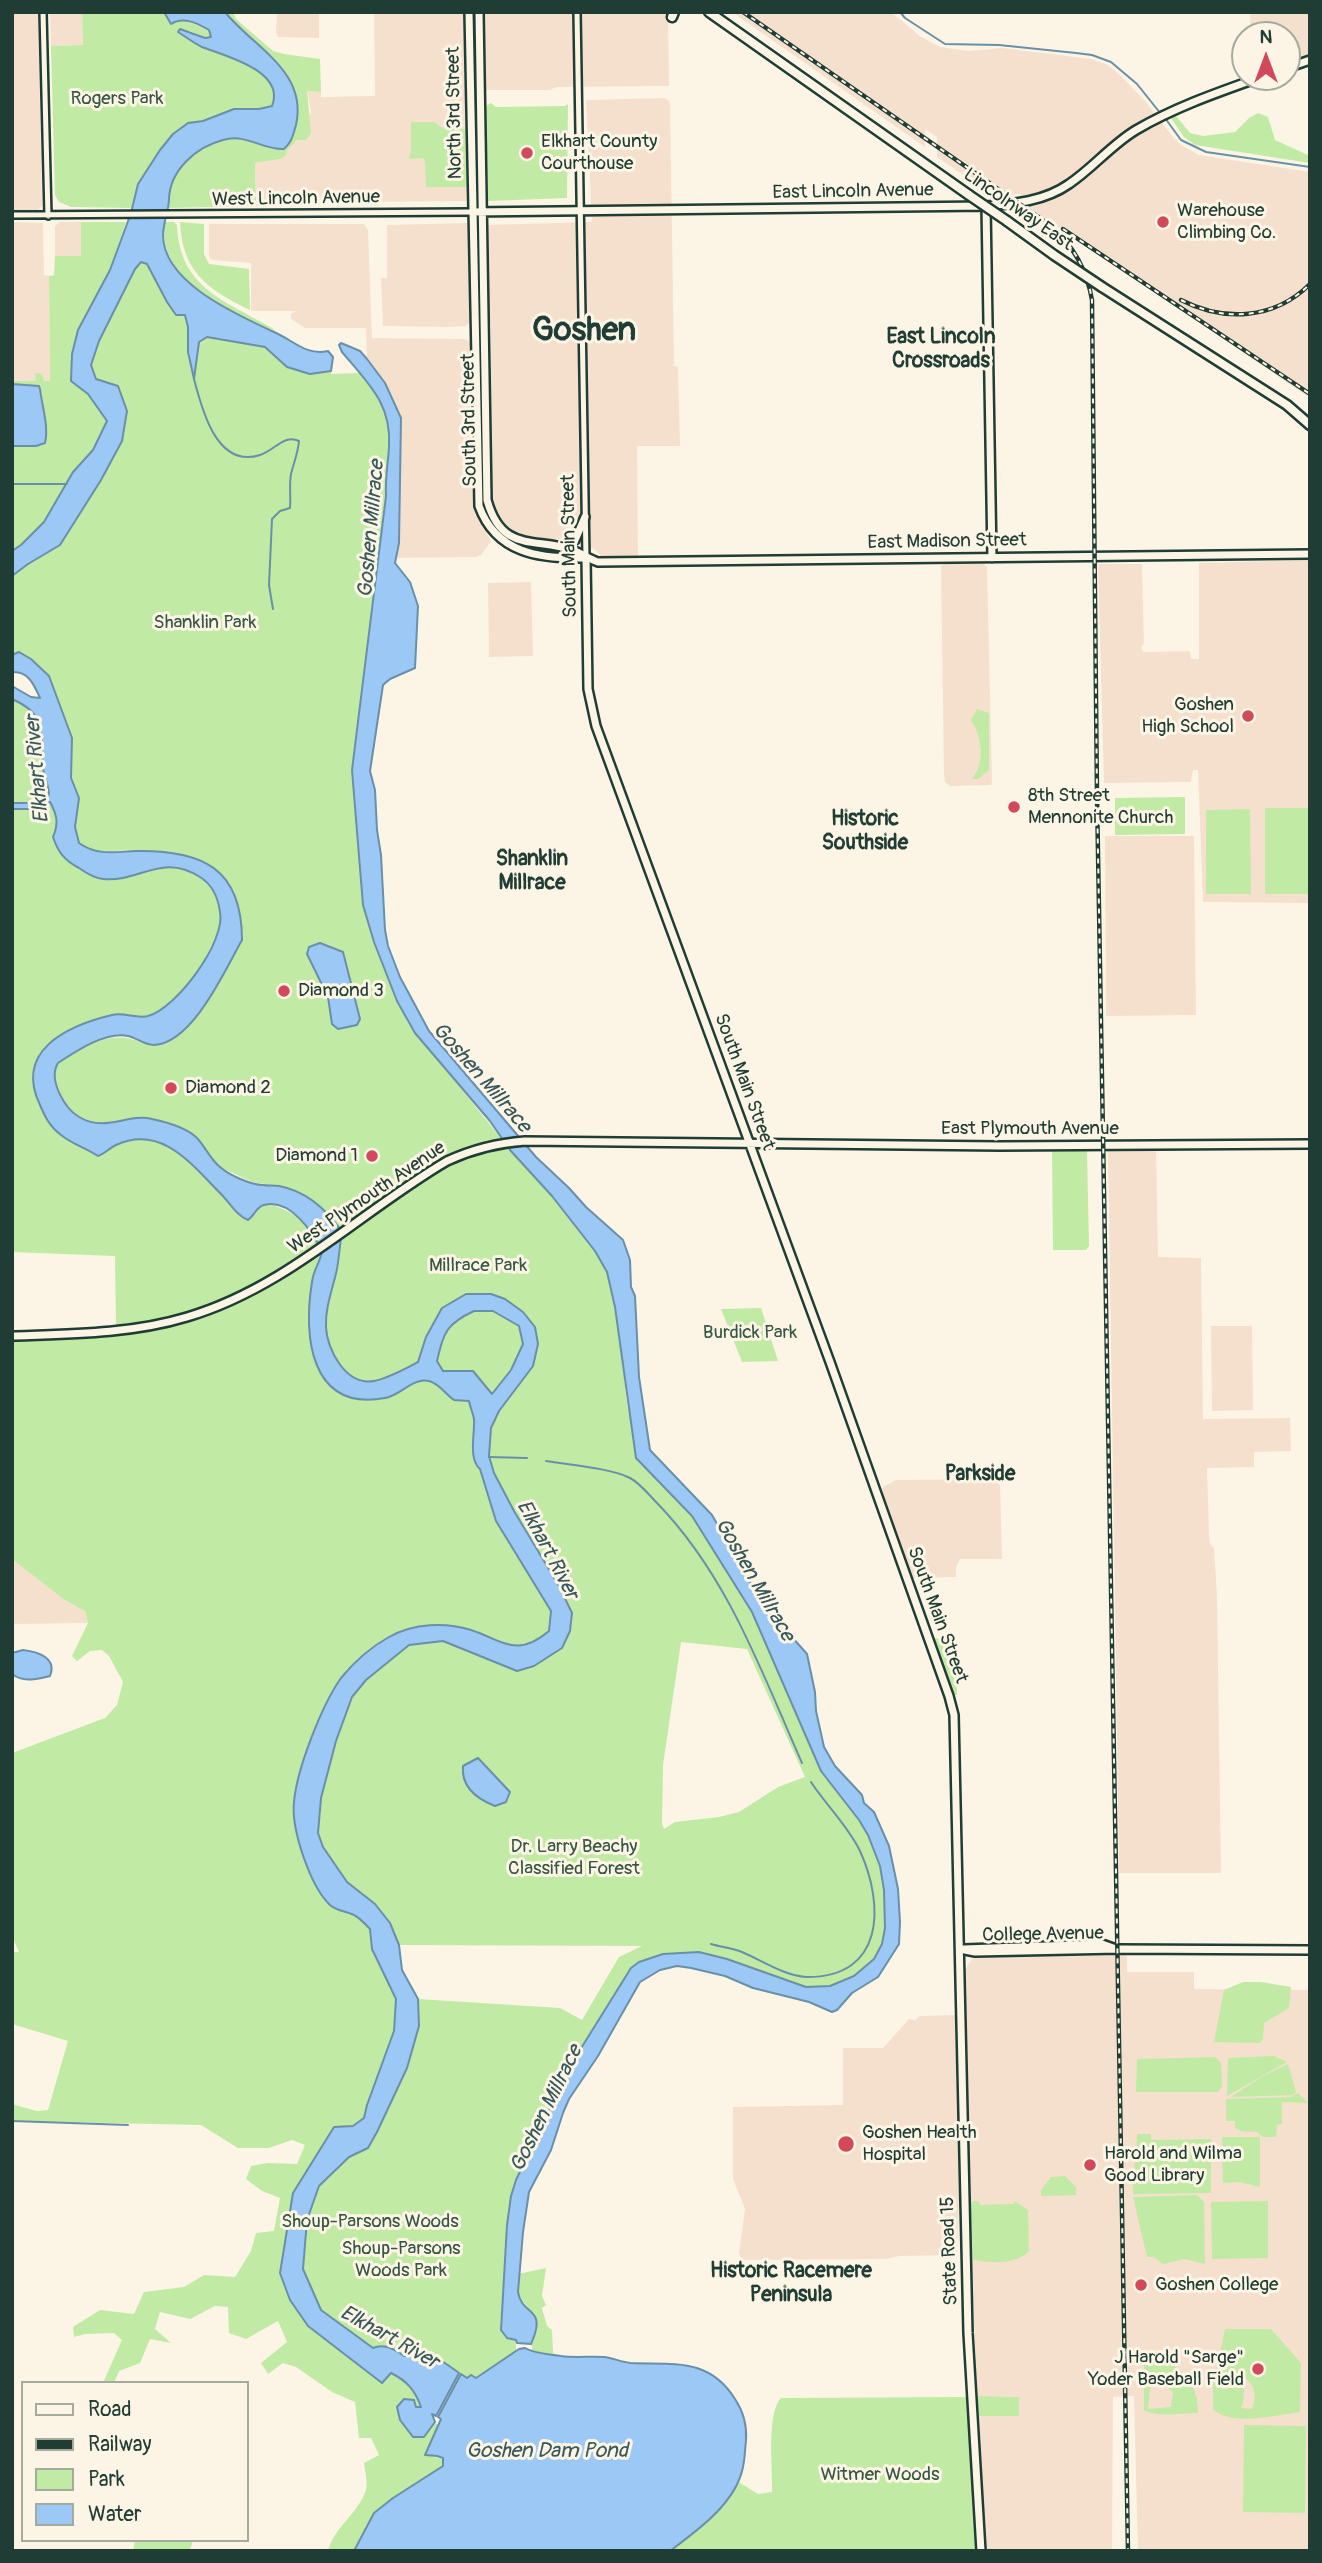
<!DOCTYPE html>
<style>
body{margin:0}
#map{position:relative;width:1322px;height:2563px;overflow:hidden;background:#fcf5e5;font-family:Pangolin,sans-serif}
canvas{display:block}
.frame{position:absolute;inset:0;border:14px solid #1f3d34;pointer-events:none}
.legend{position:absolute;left:21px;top:2381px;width:228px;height:161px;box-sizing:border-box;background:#fcf5e5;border:2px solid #a4ab9e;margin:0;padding:9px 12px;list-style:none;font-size:21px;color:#1f3d34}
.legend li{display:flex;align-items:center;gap:14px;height:35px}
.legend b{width:35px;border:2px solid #a4ab9e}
.north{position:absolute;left:1231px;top:21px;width:70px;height:70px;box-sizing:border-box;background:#fcf5e5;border:2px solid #a4ab9e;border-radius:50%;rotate:0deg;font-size:19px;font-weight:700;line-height:28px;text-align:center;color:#1f3d34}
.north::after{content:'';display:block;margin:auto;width:24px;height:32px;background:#d1495b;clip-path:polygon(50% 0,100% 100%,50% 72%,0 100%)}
</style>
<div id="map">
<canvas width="1322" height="2563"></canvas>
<div class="frame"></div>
<ul class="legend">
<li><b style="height:9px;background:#fcf5e5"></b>Road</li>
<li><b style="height:9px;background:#1f3d34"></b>Railway</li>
<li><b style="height:19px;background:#c1eaa5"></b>Park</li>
<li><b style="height:19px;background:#9bc8f5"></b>Water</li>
</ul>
<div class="north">N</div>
</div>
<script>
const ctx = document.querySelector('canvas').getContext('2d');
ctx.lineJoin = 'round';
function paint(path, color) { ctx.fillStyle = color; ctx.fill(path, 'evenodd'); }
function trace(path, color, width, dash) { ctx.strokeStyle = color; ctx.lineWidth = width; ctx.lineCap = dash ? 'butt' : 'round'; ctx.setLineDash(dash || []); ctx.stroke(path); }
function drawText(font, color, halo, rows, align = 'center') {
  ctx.font = font + ' Pangolin,sans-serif'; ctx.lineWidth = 6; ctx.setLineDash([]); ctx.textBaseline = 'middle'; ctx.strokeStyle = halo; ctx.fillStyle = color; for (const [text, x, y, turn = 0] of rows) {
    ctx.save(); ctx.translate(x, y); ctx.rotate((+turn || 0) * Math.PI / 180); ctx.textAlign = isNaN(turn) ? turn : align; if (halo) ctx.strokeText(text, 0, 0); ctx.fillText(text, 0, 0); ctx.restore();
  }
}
paint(new Path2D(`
 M12,12H38L42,206L38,210H12Z
 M50,12H82L83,45L51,46Z
 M277,12H319V38L278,37L276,32Z
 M374,12H668L669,86L556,87L550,90H485L470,94L467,201L320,202V205L256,206L255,163L280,159L297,140L311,112L307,91L321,92V97L375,96Z
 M732,12H891L920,36L940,47L969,51L1003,48L1091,59L1108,65L1121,76L1145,101L1173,137L1181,145L1199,155L1310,172V398L1028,207L1036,206L1019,194L997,198L937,157V137L925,129V147Z
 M1250,12H1310V58L1287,66V35H1251Z
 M665,98L670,102L674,364L672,365L678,367L680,446H637L638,556H601L594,549L569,540L558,543L533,540L511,530L498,517L491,497V323L470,322L466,326L449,327L383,326L381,278H387V225L467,223L487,225L592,222L586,100Z
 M12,222L43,223L44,275L49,276L50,381H12Z
 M60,222H81V256H55V226Z
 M209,224H364L368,230L372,338L465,339L470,342V455L473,501L477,515L491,541L481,555L476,557L396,558L399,543L401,419L385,383L367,359L366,328H305L291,319V314L296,311H251V263L212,260L209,257Z
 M1310,560V903L1203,902L1198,770H1193L1191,782L1104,783L1098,564H1142L1144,643L1141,648L1144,652L1190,651L1191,659H1199V563Z
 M983,563L987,567L992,783L991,785L950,786L945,782L944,773L941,566L944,564Z
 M531,582L533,656L489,657L488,583Z
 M1105,836H1194L1196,1015L1106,1016Z
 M1156,1147L1158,1257L1201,1258L1203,1419L1290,1418L1291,1451L1254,1452V1467L1207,1468L1209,1534L1210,1544L1214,1548L1217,1595L1221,1873H1119L1108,1148Z
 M1211,1326H1252L1253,1410L1212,1411Z
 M993,1479L1000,1485L1002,1559H960L956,1567V1577L912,1578L882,1494L883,1487L896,1480Z
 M12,1559L63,1599L85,1611L88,1623L12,1624Z
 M1003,1954H1124L1127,1955V1972H1194V1989L1310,1990V2551H1138L1134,2396L1113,2397L1112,2551H986L979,2416H1019V2397L977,2396L971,2250L966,1969L970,1961L976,1957Z
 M955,2015L959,2199L957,2255L899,2256L886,2259L742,2260L739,2253L745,2209L733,2179V2107L843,2105V2048H883L909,2019L915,2020L920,2016Z`), '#f5e0ce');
paint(new Path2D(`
 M82,12H164L169,22L184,20L209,30L211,37L205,38L190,31L178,32C186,37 193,43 202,46C225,57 285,70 272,105L259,109H234L203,121L188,123L173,134L160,150L138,184L132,208L71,207L59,202L55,195L51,46L83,45Z
 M225,12H233L236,19L273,51L284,54L320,59L321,92L307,91L311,133L306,140H297L287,151L285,156L280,159L255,163L256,206L167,208C170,199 168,191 173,181C183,158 212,136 239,137C257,138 272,158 290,144L271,56L233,23Z
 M491,103L496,107L565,106L568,104L567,198L488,201L486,109L487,105Z
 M1258,113L1268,117L1275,140L1310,156V163L1195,145L1184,137L1171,118L1176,116L1190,133L1203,136L1235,132L1249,118Z
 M411,122H434L444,129H467L468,187H426L425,162L423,158L409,159L411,151Z
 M81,222H126L110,270L78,330L72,354L71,381L88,394L107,421L93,450L73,472L44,522L21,545L12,551V381H36L35,373L42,374L44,381H50L49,276L54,275L55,256H81Z
 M164,222H174L177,225C179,288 226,301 272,328L277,333C231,313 158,283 164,222Z
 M180,222L204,224V254L209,264L249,269L250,310C208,290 182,272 180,222Z
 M141,262L147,264L167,302L176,314L185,315L188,327V352L207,337L265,347L287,366L310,374L331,372V374L360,373C370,386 384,400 388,416C393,442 384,470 386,496L352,770L363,905L381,962L408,1023L501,1138L452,1153L340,1228L313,1200L299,1193L286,1187L252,1182L220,1167L195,1137L172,1125L150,1118L104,1125L77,1116L65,1105L60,1092L54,1075L58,1063C85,1046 112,1028 142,1043L201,1011L242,940L237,900L229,882C201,873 164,857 136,852C115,848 98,857 79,843L75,827L79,798L71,778L72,738L49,676L19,653L12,655V576L28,564L61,545L101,480L127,411L118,387L96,379L91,365L99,341L135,269Z
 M12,699C49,715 39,734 43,768C44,778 49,785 49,795L30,803H12Z
 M977,709L989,713V770L978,779H972C986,761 982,738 971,720Z
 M1185,797V834L1115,835V798Z
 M48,801C59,812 58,822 53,837L128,876C144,871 159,866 175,867C200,868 222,893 221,917C221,930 213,941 208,952C202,963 198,976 189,985C180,996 161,1013 146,1016C139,1018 132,1014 125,1015C101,1018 55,1035 39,1054L61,1136L98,1156L116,1145L136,1140L153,1139L170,1145L224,1196L242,1218L267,1204C291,1209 307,1222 318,1243C252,1290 199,1320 116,1327L115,1256L12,1252V809H32Z
 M1265,808H1310V894H1265Z
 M1250,809L1251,894H1206V810Z
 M509,1147C539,1184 587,1227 606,1270C621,1304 622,1371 628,1409H644L645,1457L709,1528L804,1710L857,1806L889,1875L890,1944L865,1978L812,1995L680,1962L648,1966L511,2197L501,2322C503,2332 504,2340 516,2340V2350H518L474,2378C447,2377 444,2346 404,2356L394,2349L373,2348L321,2310L303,2269L307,2220L319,2186L349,2157L368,2148L377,2132L407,2068L419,2026L418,1999L560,2008L582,2020L619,1957L642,1946L399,1945L390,1923L375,1904L347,1882L323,1847L318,1833L321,1798L336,1741L352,1697L366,1680L409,1645L443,1641L517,1671L572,1613C553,1573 527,1537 507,1498C500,1486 492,1473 489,1458C486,1442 492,1425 499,1411L491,1395L473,1371H443L418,1362C405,1369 390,1378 374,1381C347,1386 327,1350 326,1327C324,1298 337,1266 343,1237C394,1201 444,1155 509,1147ZM681,1642L747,1649L805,1777L778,1787L739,1812L719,1817L675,1822L664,1829L662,1824L663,1765Z
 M1052,1148H1084L1087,1151L1089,1246L1086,1250H1053Z
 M322,1252C320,1262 313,1271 312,1282C303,1336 310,1412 385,1398C400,1396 413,1377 429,1381C440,1384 445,1394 454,1400L469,1401C470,1406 473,1413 473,1418C475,1434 468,1459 480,1469L496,1521L551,1611L549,1631L537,1641L516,1646L499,1643L473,1631L449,1625L418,1626L391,1636L341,1679L320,1718L303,1762L331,1906L354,1915L370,1929L372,1949L396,1998L394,2031L367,2105L364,2118L353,2126L334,2127L293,2193L280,2273L290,2300L308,2326L381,2383L391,2372C407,2381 415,2390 421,2407H416L400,2420L414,2437H424L435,2423L438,2425L425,2455L443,2459V2466L393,2498L374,2513L354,2551H328C334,2527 358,2514 366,2490C368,2483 365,2471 364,2463L379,2455L371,2438H359L355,2402L332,2392L296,2367L283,2363L268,2374L261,2363L287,2342L278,2321L246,2339L229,2333L228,2307L215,2306L190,2319L160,2312L155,2329L171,2343L150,2339L140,2363L119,2371L114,2383H103L122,2340L114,2333L85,2334L74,2337L73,2327L100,2310L134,2314L144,2292L184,2287L204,2275L235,2277L251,2251L256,2233L274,2231L280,2198L262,2191L246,2179L251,2166L267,2163L297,2164L305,2145L292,2140L269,2148H238L201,2125L12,2121V2104L36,2111L48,2110L68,2041L12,2024V1952H19L12,1936V1753L105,1718L117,1705L123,1682L109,1656L102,1650L90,1651L77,1661L72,1656L88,1623L85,1611L63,1599L12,1559V1339L183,1321L246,1297L285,1276Z
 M761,1308L778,1361L742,1362L721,1309Z
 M934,1638L957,1641V1695H954Z
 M1243,1982H1261L1291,1987L1289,2008L1264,2023L1263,2039L1260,2043L1214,2042L1224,1990Z
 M1274,2056L1287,2062L1227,2096L1228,2058Z
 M1215,2057L1221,2063L1222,2086L1218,2092H1136L1137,2059Z
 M1288,2064L1296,2092L1293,2095L1231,2097L1263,2076Z
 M1298,2093L1308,2103L1282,2102V2124L1277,2125L1276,2137H1263L1257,2132L1241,2131L1235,2128V2121H1226V2099L1291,2097Z
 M1137,2134H1151V2140L1211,2139V2193L1133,2194C1132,2174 1137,2155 1137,2134Z
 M1222,2137H1260V2187L1239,2182L1223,2183Z
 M1065,2176L1076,2187V2195L1041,2196V2190L1051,2177Z
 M1197,2195L1204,2202L1205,2264L1185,2259L1163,2264L1154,2257H1147L1133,2197Z
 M973,2201H979L980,2205L1014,2204V2201L1028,2210L1029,2251C1017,2265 989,2263 973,2260L970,2204Z
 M1268,2201V2258L1212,2259L1211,2202Z
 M546,2268L542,2296L546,2305L542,2308L547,2326L552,2330L553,2353L561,2356L532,2351V2341L535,2337L528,2307L518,2296V2274Z
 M1225,2329H1271L1301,2363L1300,2412C1276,2415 1230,2427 1213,2409V2385ZM1235,2374C1252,2378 1259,2392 1252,2409L1241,2408L1243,2404L1244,2390L1241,2387L1222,2389L1223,2377Z
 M1144,2360C1176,2357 1199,2381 1198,2413C1182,2413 1157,2418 1144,2410ZM1163,2384L1173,2392L1171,2407L1148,2409L1150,2388Z
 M977,2396L1019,2397V2416H979Z
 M971,2397L981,2551H670C696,2531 723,2510 737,2481L758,2494L772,2492C773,2470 766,2413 781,2398Z
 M1244,2425L1306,2426L1305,2513L1243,2512Z
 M135,2540H193L190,2551H133Z`), '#c1eaa5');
const water = new Path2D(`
 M164,12H225C254,48 308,71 296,125C293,135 292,142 284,149C262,150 246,133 223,140C196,147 170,170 169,199C169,210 163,223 163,235C163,283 238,315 274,332C293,340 306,356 328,351L333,357L331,371L310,374L287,367L265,347L207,337L199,342L194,379L188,352V327L185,315H176L167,302L147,264L141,262L135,269L99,341L91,365L96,379L118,386L127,411L122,441L101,480L60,545L28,564L12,576V551L21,545L44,522L73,472L93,450L107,421L88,394L71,381L72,354L78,330L110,270L131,213L138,184L160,150L173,134L188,123L203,121L234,109H259L272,106C286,71 225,56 202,47C194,43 186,37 178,32L180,29L205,38L211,37L209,30C197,23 183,16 171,24Z
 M341,343L360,351L367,359L385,383L401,418L399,543L395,563L410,582L418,606L415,668L390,679L383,685L370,771L375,790L377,830L381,855L385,930L388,946L400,977L429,1031L536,1157L569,1188L586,1207L623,1240L630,1260L631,1287L635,1296L639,1377L650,1450L712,1515L762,1603L807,1654L815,1692L816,1711L824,1747L835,1766L862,1795L864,1803L874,1812L889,1846L898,1889L900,1922L899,1944L878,1977L852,1993L837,2010L832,2012L809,2002L753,1988L725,1976L691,1968L677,1966L660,1970L640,1982L598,2056L569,2099L563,2113L551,2150L529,2192L523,2232L518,2292C522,2317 548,2306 531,2344L517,2343L516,2340L507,2338L501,2330L507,2225L511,2196L516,2180L570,2066L631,1968L639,1962L663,1954L699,1952L727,1959L806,1987L830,1986L854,1976L874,1959L882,1944L885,1928L884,1890L880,1866L868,1835L859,1820L821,1771L752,1612L692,1516L636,1458L615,1307L607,1272L595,1251L552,1196L510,1150L490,1121L415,1033L397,1001L374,942L363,905L352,770L386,496C385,479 388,463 389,447C392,404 368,383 342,352L339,345Z
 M12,384L39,386L40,389C42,406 49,427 45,443L36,446H12Z
 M19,652L31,659L49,676L72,738L71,778L79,798L75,827L79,843C97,856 115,852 136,851C202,850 242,868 242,940C225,970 193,1043 154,1045C144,1045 137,1038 128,1036C106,1031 76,1051 58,1063C48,1079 64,1108 79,1117C107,1133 127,1113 152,1119C166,1122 186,1128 196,1137C205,1146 210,1159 220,1167C229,1175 251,1185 263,1185C269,1186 273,1185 279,1186C306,1191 327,1210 342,1232C340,1244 339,1257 337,1269C333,1288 325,1307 326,1327C327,1350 346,1386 374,1381C389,1378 405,1369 418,1362L426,1337L442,1308L466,1294H491L505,1299L523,1312L535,1327L538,1344L533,1366L499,1411L491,1428L489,1456L494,1473L514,1511L559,1586L572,1613L570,1631L562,1648L534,1666L517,1671L443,1641L409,1645L366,1680L352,1697L336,1741L321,1798L318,1833L323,1847L347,1882L375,1904L390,1923L399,1945L402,1970L418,1999L419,2026L407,2068L377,2132L368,2148L349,2157L319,2186L307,2220L303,2269L321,2310L373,2348C384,2343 395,2349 404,2356C429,2350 440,2359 459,2373L436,2416L432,2414L435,2422L424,2437H413L400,2420L397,2407L404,2399L414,2400L416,2407H421C415,2390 407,2381 391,2373L382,2383L308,2326L290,2300L280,2273L293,2193L334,2127L353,2126L364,2118L367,2105L394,2031L396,1999L372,1949L370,1929C365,1924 360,1918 354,1915C347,1911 336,1911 330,1905C310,1886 291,1829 294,1802C297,1768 322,1705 341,1678C354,1662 371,1647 389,1637C414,1623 445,1622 471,1630C504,1641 517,1658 549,1631L551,1611L496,1521L480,1469C468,1459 475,1434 474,1419C473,1413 470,1407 469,1401L454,1400C445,1394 440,1384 429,1381C413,1377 400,1396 385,1398C310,1412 303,1336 312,1282C313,1271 320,1262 322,1252C313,1232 290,1198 264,1205C256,1207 255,1215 248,1220C237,1216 230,1203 221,1194C192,1165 162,1124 116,1145C109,1148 105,1154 98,1156C86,1148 72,1144 61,1135C50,1127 45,1117 40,1105C14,1051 66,1026 112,1015C124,1012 136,1019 148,1016C177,1008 226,941 220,912C218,897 213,885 200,877C162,852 139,883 103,879C94,878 86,873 79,868C64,860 58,852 53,837C59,823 57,815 50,802L32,809H12V803H30L49,795C49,785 44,778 43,768C39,734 49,715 12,699V686L31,697L40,698C34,685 29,671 12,672V655ZM474,1311H493L519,1326L523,1344L511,1370L492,1394L473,1371H443L437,1361C444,1332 446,1324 474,1311Z
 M320,943L343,952L360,1019L357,1025L338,1029L332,1024L328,997L307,954L309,947Z
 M23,1650C39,1652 57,1658 50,1676C36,1679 24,1683 12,1674V1653Z
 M478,1758L510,1792L506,1802L495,1806C477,1799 461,1787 463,1766Z
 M525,2348C535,2354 549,2354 561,2356C576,2358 590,2356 604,2357C613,2358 621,2362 631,2363C673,2365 709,2357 735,2399C743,2411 747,2426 746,2440C745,2449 745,2458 743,2467C736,2503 698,2530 670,2551H354L374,2513L393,2498L443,2466V2458L437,2456L425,2455L441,2419L438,2417L461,2374L467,2378L471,2375L476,2378L519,2349Z`);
paint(water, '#9bc8f5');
trace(water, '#6990a8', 2);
trace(new Path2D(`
 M900,12L905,18L945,44L999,45L1076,53L1092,55L1111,62L1137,84L1161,114
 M1165,118L1181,140L1206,152L1310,167
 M194,379C202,410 217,469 260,455C275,450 284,434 299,441C298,453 294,462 291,474C289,485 291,496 290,508L280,511L272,519L269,585L273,609
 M12,484H67
 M489,1457L527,1458
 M546,1461C569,1465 611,1468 630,1478C640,1483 649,1495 657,1503C728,1576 762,1673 802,1763
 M711,1944C721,1947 732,1948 742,1952C761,1960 785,1976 806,1977C884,1978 885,1906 860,1851C848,1826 826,1805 811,1782
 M12,2121L128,2125`), '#6990a8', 2);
const minor = new Path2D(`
 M43,12L48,216
 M577,12L586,558
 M12,215L472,212`);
const major = new Path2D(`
 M469,12L479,506C496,553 539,559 584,558
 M479,12L487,500C502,554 536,537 572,550C581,553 589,559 598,562L1310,554
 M1287,68L1310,60
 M986,206L992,558
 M472,212L986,206C1014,204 1045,201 1069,184C1093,168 1111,145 1136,130C1175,107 1219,92 1261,77
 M561,547L575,540L585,517
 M586,558L588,689L596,726L830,1362L949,1696L954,1715L968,2333L981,2551
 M12,1336C70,1334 131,1334 187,1317C286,1288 360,1212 447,1161C473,1149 497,1143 525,1141L1000,1146L1310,1144
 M960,1949L975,1952L1118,1949L1310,1950
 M964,1949L1102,1944L1116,1949`);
const highway = new Path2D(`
 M709,12L969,195
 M672,17L674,12
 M1007,221L1054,255
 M1102,287L1287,405L1310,425`);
trace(minor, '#1f3d34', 10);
trace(major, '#1f3d34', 12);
trace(highway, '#1f3d34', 13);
trace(minor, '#fcf5e5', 5);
trace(major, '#fcf5e5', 7);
trace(highway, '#fcf5e5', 8);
const rail = new Path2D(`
 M743,12L1050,225C1073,245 1087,270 1092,300L1097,796L1128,2551
 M1063,229L1310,394
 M1181,300C1224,322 1274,320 1310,284`);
trace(rail, '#1f3d34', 4.5);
trace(rail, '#fcf5e5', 2, [5]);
const highwayBridge = new Path2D(`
 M969,195L1007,221
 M1054,255L1102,287`);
trace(highwayBridge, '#1f3d34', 13, []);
trace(highwayBridge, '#fcf5e5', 8);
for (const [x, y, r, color] of [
 [527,153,7,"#d1495b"],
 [1163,222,7,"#d1495b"],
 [1248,716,7,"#d1495b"],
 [1014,807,7,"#d1495b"],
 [284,991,7,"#d1495b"],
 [171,1088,7,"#d1495b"],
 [372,1156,7,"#d1495b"],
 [846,2144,9,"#d1495b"],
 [1090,2165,7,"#d1495b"],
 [1141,2285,7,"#d1495b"],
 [1258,2369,7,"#d1495b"]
]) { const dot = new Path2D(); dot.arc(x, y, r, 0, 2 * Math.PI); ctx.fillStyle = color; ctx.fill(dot); trace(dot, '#fcf5e5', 2.5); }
drawText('19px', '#375745', '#fcf5e5', [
 ["Rogers Park",117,99],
 ["Shanklin Park",205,623],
 ["Millrace Park",478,1266],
 ["Burdick Park",750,1333],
 ["Dr. Larry Beachy",574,1847],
 ["Classified Forest",574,1869],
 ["Shoup-Parsons Woods",370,2222],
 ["Shoup-Parsons",401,2249],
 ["Woods Park",401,2271],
 ["Witmer Woods",880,2475]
]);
drawText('19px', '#1f3d34', '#fcf5e5', [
 ["North 3rd Street",455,113,-91],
 ["East Lincoln Avenue",853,192,-1],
 ["West Lincoln Avenue",296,199,-1],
 ["Lincolnway East",1018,210,35],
 ["South 3rd Street",470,420,-91],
 ["East Madison Street",947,542,-1],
 ["South Main Street",570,546,-91],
 ["South Main Street",744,1082,70],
 ["East Plymouth Avenue",1030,1129],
 ["West Plymouth Avenue",367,1198,-34],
 ["South Main Street",937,1615,70],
 ["College Avenue",1043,1935,-1],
 ["State Road 15",950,2251,-92]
]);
drawText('19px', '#1f3d34', '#fcf5e5', [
 ["Elkhart County",541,142],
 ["Courthouse",541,164],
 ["Warehouse",1177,211],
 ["Climbing Co.",1177,233],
 ["Goshen",1234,705,"right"],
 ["High School",1234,727,"right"],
 ["8th Street",1028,796],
 ["Mennonite Church",1028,818],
 ["Diamond 3",298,991],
 ["Diamond 2",185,1088],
 ["Diamond 1",358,1156,"right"],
 ["Goshen Health",862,2133],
 ["Hospital",862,2155],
 ["Harold and Wilma",1104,2154],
 ["Good Library",1104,2176],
 ["Goshen College",1155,2285],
 ["J Harold \"Sarge\"",1244,2358,"right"],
 ["Yoder Baseball Field",1244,2380,"right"]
], 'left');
drawText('bold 21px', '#1f3d34', '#fcf5e5', [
 ["East Lincoln",941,338],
 ["Crossroads",941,362],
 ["Historic",865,820],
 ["Southside",865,844],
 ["Shanklin",532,860],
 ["Millrace",532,884],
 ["Parkside",980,1475],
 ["Historic Racemere",791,2272],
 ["Peninsula",791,2296]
]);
drawText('italic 21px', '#38595b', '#fcf5e5', [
 ["Goshen Millrace",372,529,-85],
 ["Elkhart River",38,769,-95],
 ["Goshen Millrace",481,1078,49],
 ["Elkhart River",547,1550,62],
 ["Goshen Millrace",754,1580,60],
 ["Goshen Millrace",547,2109,-64],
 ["Elkhart River",389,2338,29],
 ["Goshen Dam Pond",547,2452]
]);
drawText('bold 33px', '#1f3d34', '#fcf5e5', [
 ["Goshen",584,332]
]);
</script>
